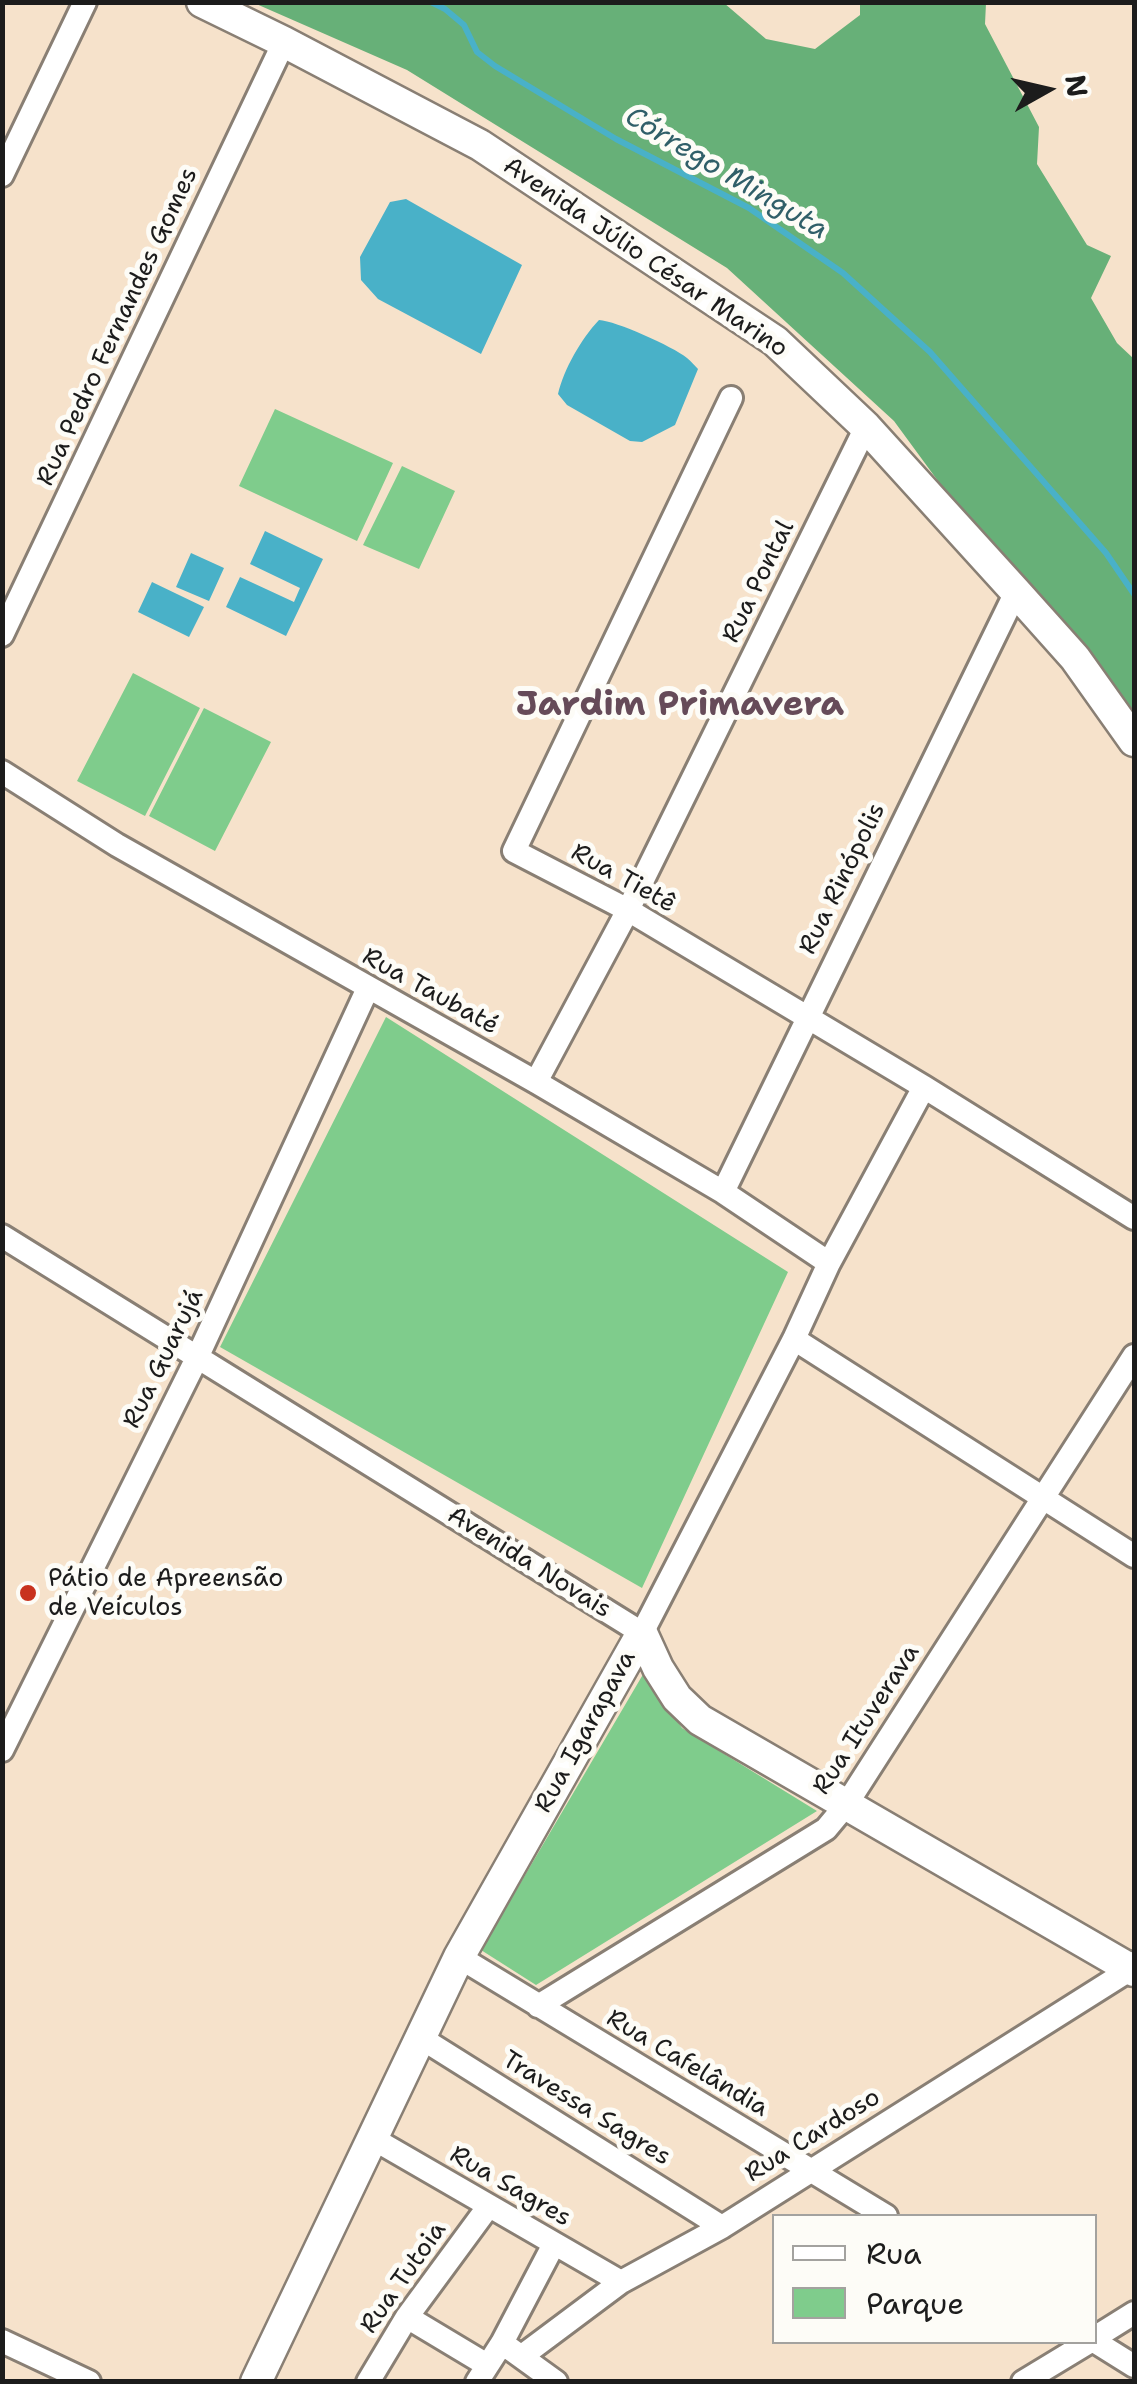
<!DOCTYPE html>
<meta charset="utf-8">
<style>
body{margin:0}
#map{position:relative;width:1137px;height:2384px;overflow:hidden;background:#f6e2cb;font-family:"Shantell Sans",sans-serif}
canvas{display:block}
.frame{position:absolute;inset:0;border:5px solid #1c1c1c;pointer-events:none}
.legend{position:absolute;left:772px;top:2214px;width:325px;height:130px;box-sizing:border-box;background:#fdfcf7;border:2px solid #a3a29f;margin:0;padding:12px 18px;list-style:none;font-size:30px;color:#1c1c1c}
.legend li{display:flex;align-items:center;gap:20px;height:50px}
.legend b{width:50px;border:2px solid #a3a29f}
.north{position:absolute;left:997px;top:40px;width:100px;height:100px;-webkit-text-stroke:8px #fdfcf7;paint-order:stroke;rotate:82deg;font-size:28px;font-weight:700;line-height:40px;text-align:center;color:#1c1c1c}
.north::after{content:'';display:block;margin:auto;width:35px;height:45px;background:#1c1c1c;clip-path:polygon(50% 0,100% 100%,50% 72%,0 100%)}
</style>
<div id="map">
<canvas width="1137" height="2384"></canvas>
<div class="frame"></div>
<ul class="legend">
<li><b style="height:12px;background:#fff"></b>Rua</li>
<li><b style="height:28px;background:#7fcc8c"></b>Parque</li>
</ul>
<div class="north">N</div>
</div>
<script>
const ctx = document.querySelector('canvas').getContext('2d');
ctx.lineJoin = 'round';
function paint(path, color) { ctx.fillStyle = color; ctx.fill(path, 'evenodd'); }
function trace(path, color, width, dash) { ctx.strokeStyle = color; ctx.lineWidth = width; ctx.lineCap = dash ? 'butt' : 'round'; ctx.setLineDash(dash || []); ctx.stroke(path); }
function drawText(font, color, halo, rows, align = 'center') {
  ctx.font = font + ' "Shantell Sans",sans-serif'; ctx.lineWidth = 10; ctx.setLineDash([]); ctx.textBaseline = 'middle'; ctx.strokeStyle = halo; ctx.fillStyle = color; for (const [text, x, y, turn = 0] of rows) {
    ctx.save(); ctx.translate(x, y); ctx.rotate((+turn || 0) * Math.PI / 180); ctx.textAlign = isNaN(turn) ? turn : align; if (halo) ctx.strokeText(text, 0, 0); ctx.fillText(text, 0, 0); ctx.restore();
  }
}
paint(new Path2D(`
 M275,409L393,463L357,541L239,486Z
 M402,466L455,491L419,569L363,545Z
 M133,673L200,708L145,816L77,781Z
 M204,708L271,742L215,851L149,816Z
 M386,1017L788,1272L642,1588L220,1347Z
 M645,1671L682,1728L817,1811L536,1985L481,1950Z`), '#7fcc8c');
paint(new Path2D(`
 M254,3H724L766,39L815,49L860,15V3H986L985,24L1039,127L1037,164L1087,245L1111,256L1091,298L1117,343L1134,359V723L1037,616L894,421L727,268L407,70Z`), '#67b078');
paint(new Path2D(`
 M406,199L522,265L481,354L378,299L361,280L360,257L390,202Z
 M599,320C616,321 672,346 687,358C691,361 694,365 698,369L675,425L642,442L630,441L567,405L558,394C564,369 581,339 599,320Z
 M265,531L323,559L286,636L226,607L240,577L294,602L300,588L250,564Z
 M191,553L224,568L209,601L176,587Z
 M152,582L204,607L189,637L138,612Z`), '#49b1c8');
trace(new Path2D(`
 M431,2L445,9L464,25L477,52L495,66L616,139L749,208L843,273L930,352L1106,553L1134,594`), '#49b1c8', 6);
const street = new Path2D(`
 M2,175L85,2
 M731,398L514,851L628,910L924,1087L1134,1218
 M2,635L284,42
 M2,772L117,845L536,1082L723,1192L829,1263
 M536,1082L628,910L866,427
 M723,1192L1016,592
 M2,1236L642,1633L794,1339L829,1263L924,1087
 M794,1339L1134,1556
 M2,1750L197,1358L368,988
 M459,1957L886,2216
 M538,2006L826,1829L846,1805L1134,1356
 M421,2038L722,2227
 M372,2138L621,2282
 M407,2317L487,2365
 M1094,2338L1134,2313
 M2,2341L89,2382
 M1094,2341L1134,2366
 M509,2348L556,2382
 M522,2356L621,2282L722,2227L1131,1969L1134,1963
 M368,2382L407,2317L488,2207
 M477,2382L502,2343L554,2244
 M1023,2382L1089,2342`);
const secondary = new Path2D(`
 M202,2L284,42L480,145L775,341L866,427L1016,592L1075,658L1134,741
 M642,1633L658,1668L677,1698L700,1720L1134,1971
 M256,2382L459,1957L642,1633`);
trace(street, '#897f74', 28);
trace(secondary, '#897f74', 35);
trace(street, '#fff', 22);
trace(secondary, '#fff', 30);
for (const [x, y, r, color] of [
 [28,1593,10,"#c8321e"]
]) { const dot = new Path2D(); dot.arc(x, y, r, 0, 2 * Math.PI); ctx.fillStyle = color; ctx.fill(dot); trace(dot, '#fdfcf7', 4); }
drawText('25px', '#1c1c1c', '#fdfcf7', [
 ["Avenida Júlio César Marino",645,258,34],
 ["Rua Pedro Fernandes Gomes",118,327,-65],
 ["Rua Pontal",759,582,-64],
 ["Rua Tietê",623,879,29],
 ["Rua Rinópolis",843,879,-64],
 ["Rua Taubaté",430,992,29],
 ["Rua Guarujá",164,1359,-64],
 ["Avenida Novais",529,1563,32],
 ["Rua Ituverava",867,1720,-57],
 ["Rua Igarapava",586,1732,-61],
 ["Rua Cafelândia",687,2064,31],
 ["Travessa Sagres",586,2109,32],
 ["Rua Cardoso",813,2136,-32],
 ["Rua Sagres",510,2187,30],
 ["Rua Tutoia",404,2278,-55]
]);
drawText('25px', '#1c1c1c', '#fdfcf7', [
 ["Pátio de Apreensão",48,1579],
 ["de Veículos",48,1608]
], 'left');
drawText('italic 28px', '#305f69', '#fdfcf7', [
 ["Córrego Minguta",726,174,31]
]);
drawText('bold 35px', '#664b59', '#fdfcf7', [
 ["Jardim Primavera",680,706]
]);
</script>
